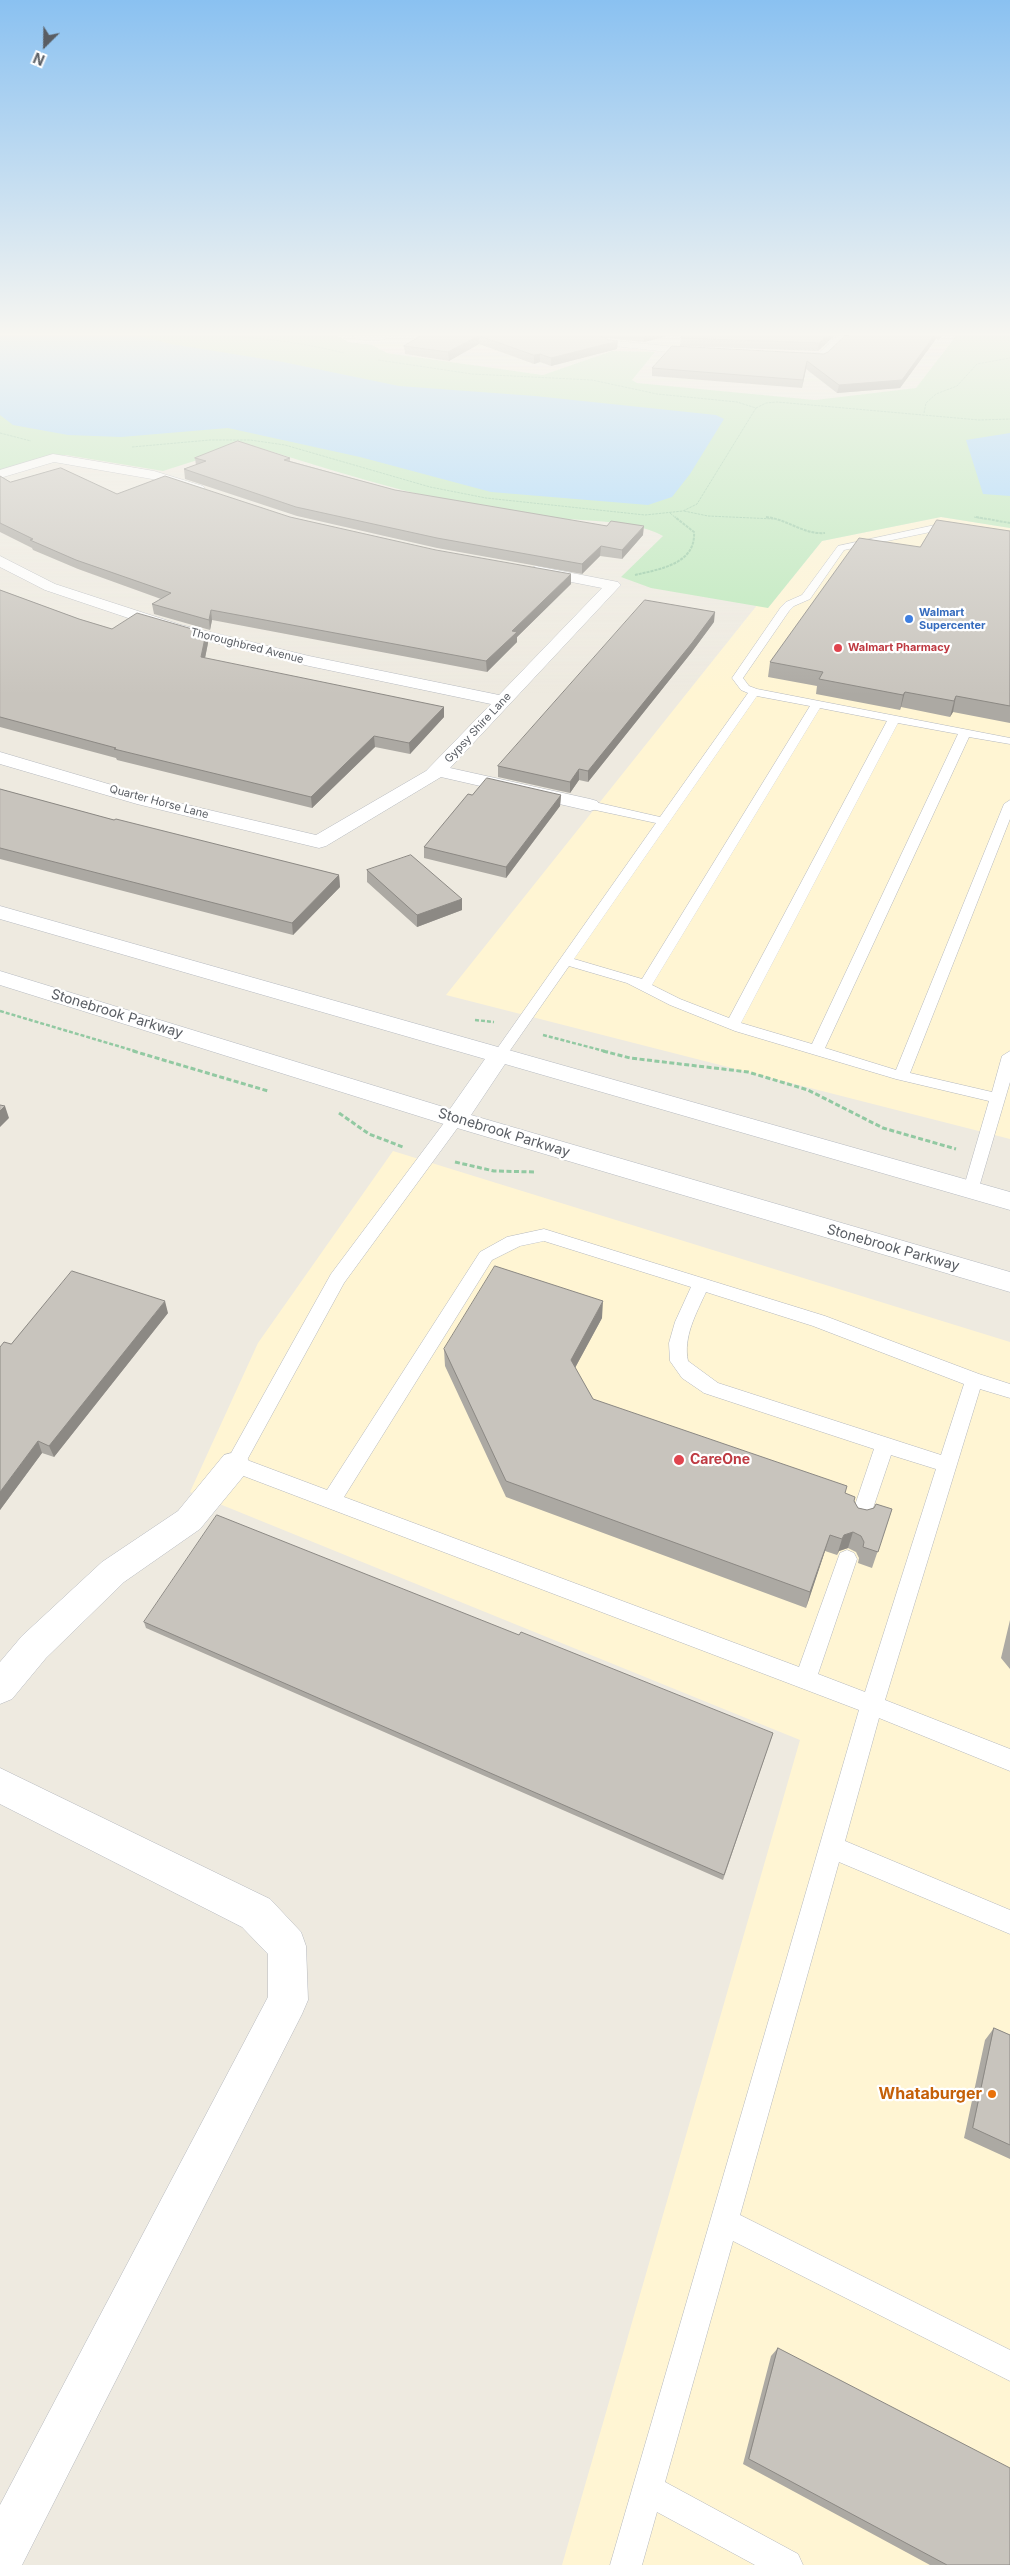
<!DOCTYPE html>
<style>
body{margin:0}
#map{position:relative;width:1010px;height:2565px;overflow:hidden;background:#eeeae0;font-family:Inter,sans-serif}
canvas{display:block}
.north{position:absolute;left:20px;top:20px;width:50px;height:50px;-webkit-text-stroke:4px #fff;paint-order:stroke;rotate:203deg;font-size:14px;font-weight:700;line-height:20px;text-align:center;color:#595d63}
.north::after{content:'';display:block;margin:auto;width:18px;height:22px;background:#595d63;clip-path:polygon(50% 0,100% 100%,50% 72%,0 100%)}
</style>
<div id="map">
<canvas width="1010" height="2565"></canvas>
<div class="north">N</div>
</div>
<script>
const ctx = document.querySelector('canvas').getContext('2d');
ctx.lineJoin = 'round';
function paint(path, color) { ctx.fillStyle = color; ctx.fill(path, 'evenodd'); }
function trace(path, color, width, dash) { ctx.strokeStyle = color; ctx.lineWidth = width; ctx.lineCap = dash ? 'butt' : 'round'; ctx.setLineDash(dash || []); ctx.stroke(path); }
function drawText(font, color, halo, rows, align = 'center') {
  ctx.font = font + ' Inter,sans-serif'; ctx.lineWidth = 4.5; ctx.setLineDash([]); ctx.textBaseline = 'middle'; ctx.strokeStyle = halo; ctx.fillStyle = color; for (const [text, x, y, turn = 0] of rows) {
    ctx.save(); ctx.translate(x, y); ctx.rotate((+turn || 0) * Math.PI / 180); ctx.textAlign = isNaN(turn) ? turn : align; if (halo) ctx.strokeText(text, 0, 0); ctx.fillText(text, 0, 0); ctx.restore();
  }
}
paint(new Path2D(`
 M941,517L1010,528V1139L446,995L758,604L768,608L822,541Z
 M393,1151L1010,1342V2565H562L800,1740L190,1492L258,1343Z`), '#fff5d3');
paint(new Path2D(`
 M0,336H338L348,342L372,345L387,353L543,375L612,351L655,352L632,380L637,383L815,400L916,388L956,336H1010V528L941,517L822,541L768,608L651,588L621,577L663,536C632,517 555,521 517,515C427,500 340,473 253,446L235,448L163,471L66,455H55L0,472Z`), '#bae8b9');
paint(new Path2D(`
 M0,336H139L171,344L283,362L399,386L535,396L716,415L724,419L690,474L672,497L648,505L491,492L360,457L228,428L121,437L68,435L13,425L0,415Z
 M1010,433V496L983,494L966,440Z`), '#9ed5ff');
const lane = new Path2D(`
 M935,525H955L960,528L955,531H935L844,550L810,599L794,606L789,611L743,678L749,686L757,689L1010,738V744L969,737L825,1048L896,1070L1004,804L1010,800V819L910,1073L992,1092L1002,1056L1010,1051V1082L977,1194H965L963,1190L989,1101L896,1079L735,1031L670,1005L627,983L569,966L504,1059H494L491,1056L494,1053L656,823L586,808V802L590,801L660,817L748,693L741,690L732,678L781,607L786,602L802,595L838,546ZM757,696L810,706L642,979L574,959ZM820,708L887,721L729,1018L680,999L652,985ZM898,723L958,734L812,1044L741,1023Z
 M456,1114L464,1119L344,1283L247,1460L327,1490L480,1252L507,1237L544,1229L825,1316L979,1374L1010,1384V1398L980,1389L885,1700L1010,1749V1771L879,1718L845,1841L1010,1910V1934L839,1862L740,2215L1010,2350V2381L733,2241L665,2482L798,2554L803,2565H755L657,2512L642,2565H610L859,1710L228,1470L225,1464L331,1274L450,1115ZM544,1241L691,1287L675,1322L669,1343L670,1361L682,1378L704,1393L874,1449L851,1517L854,1523L861,1525L868,1523L891,1455L936,1469L865,1692L818,1674L857,1559L854,1553L847,1550L840,1553L799,1667L344,1497L492,1260L520,1246ZM706,1292L813,1326L964,1384L941,1455L718,1383L688,1361C683,1337 696,1314 706,1292Z`);
const street = new Path2D(`
 M352,336H391C384,342 359,342 352,336Z
 M837,336H849L826,359H791L785,356L791,353H819Z
 M608,340L706,350L712,353L706,356L604,345L602,343Z
 M53,454L154,471L203,486L205,489L198,493L152,479L54,462L0,478V470Z
 M0,556L55,584L181,625L309,656L499,695L602,588L531,574L528,571L531,568L536,566L618,582L621,585L618,588L450,768L590,799L597,801L600,805L597,809L590,811L441,777L326,846L319,848L137,804L0,764V752L149,796L316,835L426,771L491,704L309,666L170,632L45,590L0,567Z
 M235,1452L246,1455L250,1464L246,1473L200,1529L124,1582L46,1658L12,1699L0,1704V1662L22,1636L102,1562L178,1511L224,1455Z
 M0,1768L270,1899L301,1932L306,1946L308,2000L302,2014L22,2565H0V2505L268,1997V1954L242,1927L0,1804Z`);
const secondary = new Path2D(`
 M0,906L1010,1192V1210L505,1064L471,1115L1010,1272V1292L447,1125L0,985V971L450,1109L485,1059L0,919Z`);
trace(lane, '#b6b9be', 1);
trace(street, '#b6b9be', 1);
trace(secondary, '#b6bac0', 1);
trace(new Path2D(`
 M224,336C265,338 304,343 344,353
 M756,408L766,403L777,402L979,420L1010,419
 M924,413L926,403L936,394L957,386L977,364L1010,358
 M0,433L31,441
 M132,447L210,440H250L285,445L430,487L486,498L645,515L683,511L697,504L756,408L737,402L657,394L592,380L472,374L378,360
 M684,511L708,516L775,519
 M670,513L677,519
 M974,517L984,519`), '#92c9a2', 1, [2.5, 1]);
trace(new Path2D(`
 M766,517C787,519 804,535 825,533
 M976,517L1010,523
 M635,575C660,569 696,564 694,532L675,517`), '#92c9a2', 2, [3, 1]);
trace(new Path2D(`
 M0,1011L138,1052
 M475,1020L494,1022
 M543,1035L608,1052`), '#92c9a2', 2.5, [4, 2]);
trace(new Path2D(`
 M133,1051L268,1091
 M603,1051L630,1058L748,1072L808,1090L883,1128L956,1149
 M339,1113L369,1134L403,1147
 M455,1162L494,1171L534,1172`), '#92c9a2', 3, [5, 2.5]);
paint(lane, '#fff');
paint(street, '#fff');
paint(secondary, '#fff');
paint(new Path2D(`
 M421,336H667L644,342L607,338L606,339L617,349L551,366L540,362L534,364L479,344L449,361L405,354L404,346Z
 M834,336L818,351L680,346L681,338Z
 M845,336H942L939,340L936,339L900,388L837,393L806,369L802,388L652,376V368L824,354L828,352Z
 M195,458H290V461L395,490L643,535L622,559L600,556L582,574L437,548L297,516L185,479L184,469L196,465Z
 M0,476L10,482L117,494L290,517L571,584L517,637V642L487,672L212,620L210,630L154,614L152,604L161,599L78,569L33,550L32,548L0,532Z
 M1010,531V723L953,712L950,717L901,707L900,710L816,694L817,686L768,677L770,662L920,547Z
 M0,590L79,619L112,629L206,633L208,643L205,658L444,717L410,754L375,747L312,808L117,760L116,758L0,727Z
 M714,622L691,653L588,782L579,780L570,793L498,777V766Z
 M0,789L114,820L339,875L340,887L293,935L0,859Z
 M472,795H561L560,806L506,878L424,858V847Z
 M367,870L462,899V910L417,927L367,882Z
 M168,1313L54,1457L42,1453L0,1510V1347Z
 M602,1318L575,1368L593,1399L845,1494L854,1501L858,1508L867,1510L892,1509L872,1568L858,1563L859,1558L856,1552L848,1548L839,1551L837,1555L825,1551L806,1608L506,1497L445,1366L444,1349Z
 M1010,1620V1669L1001,1658Z
 M144,1622L773,1733L723,1880L146,1628Z
 M994,2028L1010,2035V2159L964,2138L985,2040Z
 M778,2348L1010,2565H930L743,2464L771,2356Z`), '#aca9a3');
paint(new Path2D(`
 M478,336H479V344L449,361L448,352Z
 M644,336H667L644,342Z
 M827,336H834L818,351L819,343Z
 M934,336H936V339L900,388L837,393L839,385Z
 M618,341L617,349L551,366V358Z
 M540,354V362L534,364V355Z
 M807,361L806,369L802,388L803,380Z
 M644,526L643,535L622,559V550Z
 M601,546L600,556L582,574V564Z
 M571,574V584L517,637V642L487,672L486,661L512,631Z
 M211,610L212,620L210,630L209,620Z
 M715,612L714,622L691,653L588,782V771Z
 M206,633L208,643L203,668L201,657Z
 M905,692L901,707L900,710L903,695Z
 M956,696L953,712L950,717L954,701Z
 M444,707V717L410,754L409,743Z
 M374,736L375,747L312,808L311,797Z
 M579,769V780L570,793V782Z
 M561,795L560,806L506,878V867Z
 M339,875L340,887L293,935L292,923Z
 M462,899V910L417,927V915Z
 M5,1106L9,1118L0,1127V1111Z
 M165,1301L168,1313L54,1457L49,1446Z
 M603,1301L602,1318L570,1377L571,1360Z
 M38,1441L42,1453L0,1510V1492Z
 M853,1532L848,1548L839,1551L837,1555L842,1539L844,1535Z
 M830,1535L825,1551L806,1608L810,1592Z`), '#8c8984');
const building = new Path2D(`
 M421,336H478L448,352L404,346Z
 M480,336H601L608,340L618,341L551,358L540,354L534,355Z
 M682,336H827L819,343L681,338Z
 M845,336H934L902,380L839,385L807,361L803,380L652,368L672,346L824,354L828,352Z
 M238,441L290,458L284,460L395,490L607,526L611,521L644,526L622,550L601,546L582,564L437,538L296,507L184,469L206,461L195,458Z
 M61,468L117,494L165,476L290,517L436,550L571,574L512,631L517,632L486,661L211,610L209,620L152,604L171,593L76,560L30,540L33,539L0,523V476L10,482Z
 M937,520L1010,531V706L956,696L954,701L905,692L903,695L819,679L823,672L770,662L859,538L920,547Z
 M0,590L79,619L112,629L137,613L206,633L201,657L444,707L409,743L374,736L311,797L114,749L116,748L0,717Z
 M645,600L715,612L692,643L588,771L579,769L570,782L498,766Z
 M487,778L561,795L506,867L424,847L468,794L472,795Z
 M0,789L114,820L116,819L339,875L292,923L0,848Z
 M411,855L462,899L417,915L367,870Z
 M0,1105L5,1106L0,1111Z
 M495,1266L603,1301L571,1360L593,1399L847,1486L845,1493L855,1497L854,1501L858,1508L867,1510L874,1508L876,1504L892,1509L878,1552L863,1547L864,1542L861,1536L853,1532L844,1535L842,1539L830,1535L810,1592L506,1481L444,1349Z
 M72,1271L165,1301L49,1446L38,1441L0,1492V1347L4,1342L11,1344Z
 M217,1515L519,1635L521,1632L773,1733L724,1875L144,1622Z
 M994,2028L1010,2035V2145L973,2128Z
 M778,2348L1010,2468V2565H947L749,2459Z`);
paint(building, '#c8c4bd');
trace(building, '#8c8984', 1);
const sky = ctx.createLinearGradient(0, 0, 0, 695);
sky.addColorStop(0, '#8ac1f1');
sky.addColorStop(0.48, '#f7f6f1');
sky.addColorStop(1, '#f7f6f100');
ctx.fillStyle = sky;
ctx.fillRect(0, 0, 1010, 695);
for (const [x, y, r, color] of [
 [909,619,5,"#3f7fe0"],
 [838,648,5,"#e0444e"],
 [679,1460,6,"#e0444e"],
 [992,2094,5,"#e8710a"]
]) { const dot = new Path2D(); dot.arc(x, y, r, 0, 2 * Math.PI); ctx.fillStyle = color; ctx.fill(dot); trace(dot, '#fff', 2); }
drawText('bold 11px', '#366cbe', '#fff', [
 ["Walmart",919,613],
 ["Supercenter",919,626]
], 'left');
drawText('11px', '#595d63', '#fff', [
 ["Thoroughbred Avenue",247,646,14],
 ["Gypsy Shire Lane",478,728,-47],
 ["Quarter Horse Lane",159,802,15]
]);
drawText('bold 11px', '#be3a42', '#fff', [
 ["Walmart Pharmacy",848,648]
], 'left');
drawText('14px', '#595d63', '#fff', [
 ["Stonebrook Parkway",117,1014,17],
 ["Stonebrook Parkway",504,1133,17],
 ["Stonebrook Parkway",893,1248,16]
]);
drawText('bold 14px', '#be3a42', '#fff', [
 ["CareOne",690,1460]
], 'left');
drawText('bold 16px', '#c56008', '#fff', [
 ["Whataburger",982,2094]
], 'right');
</script>
